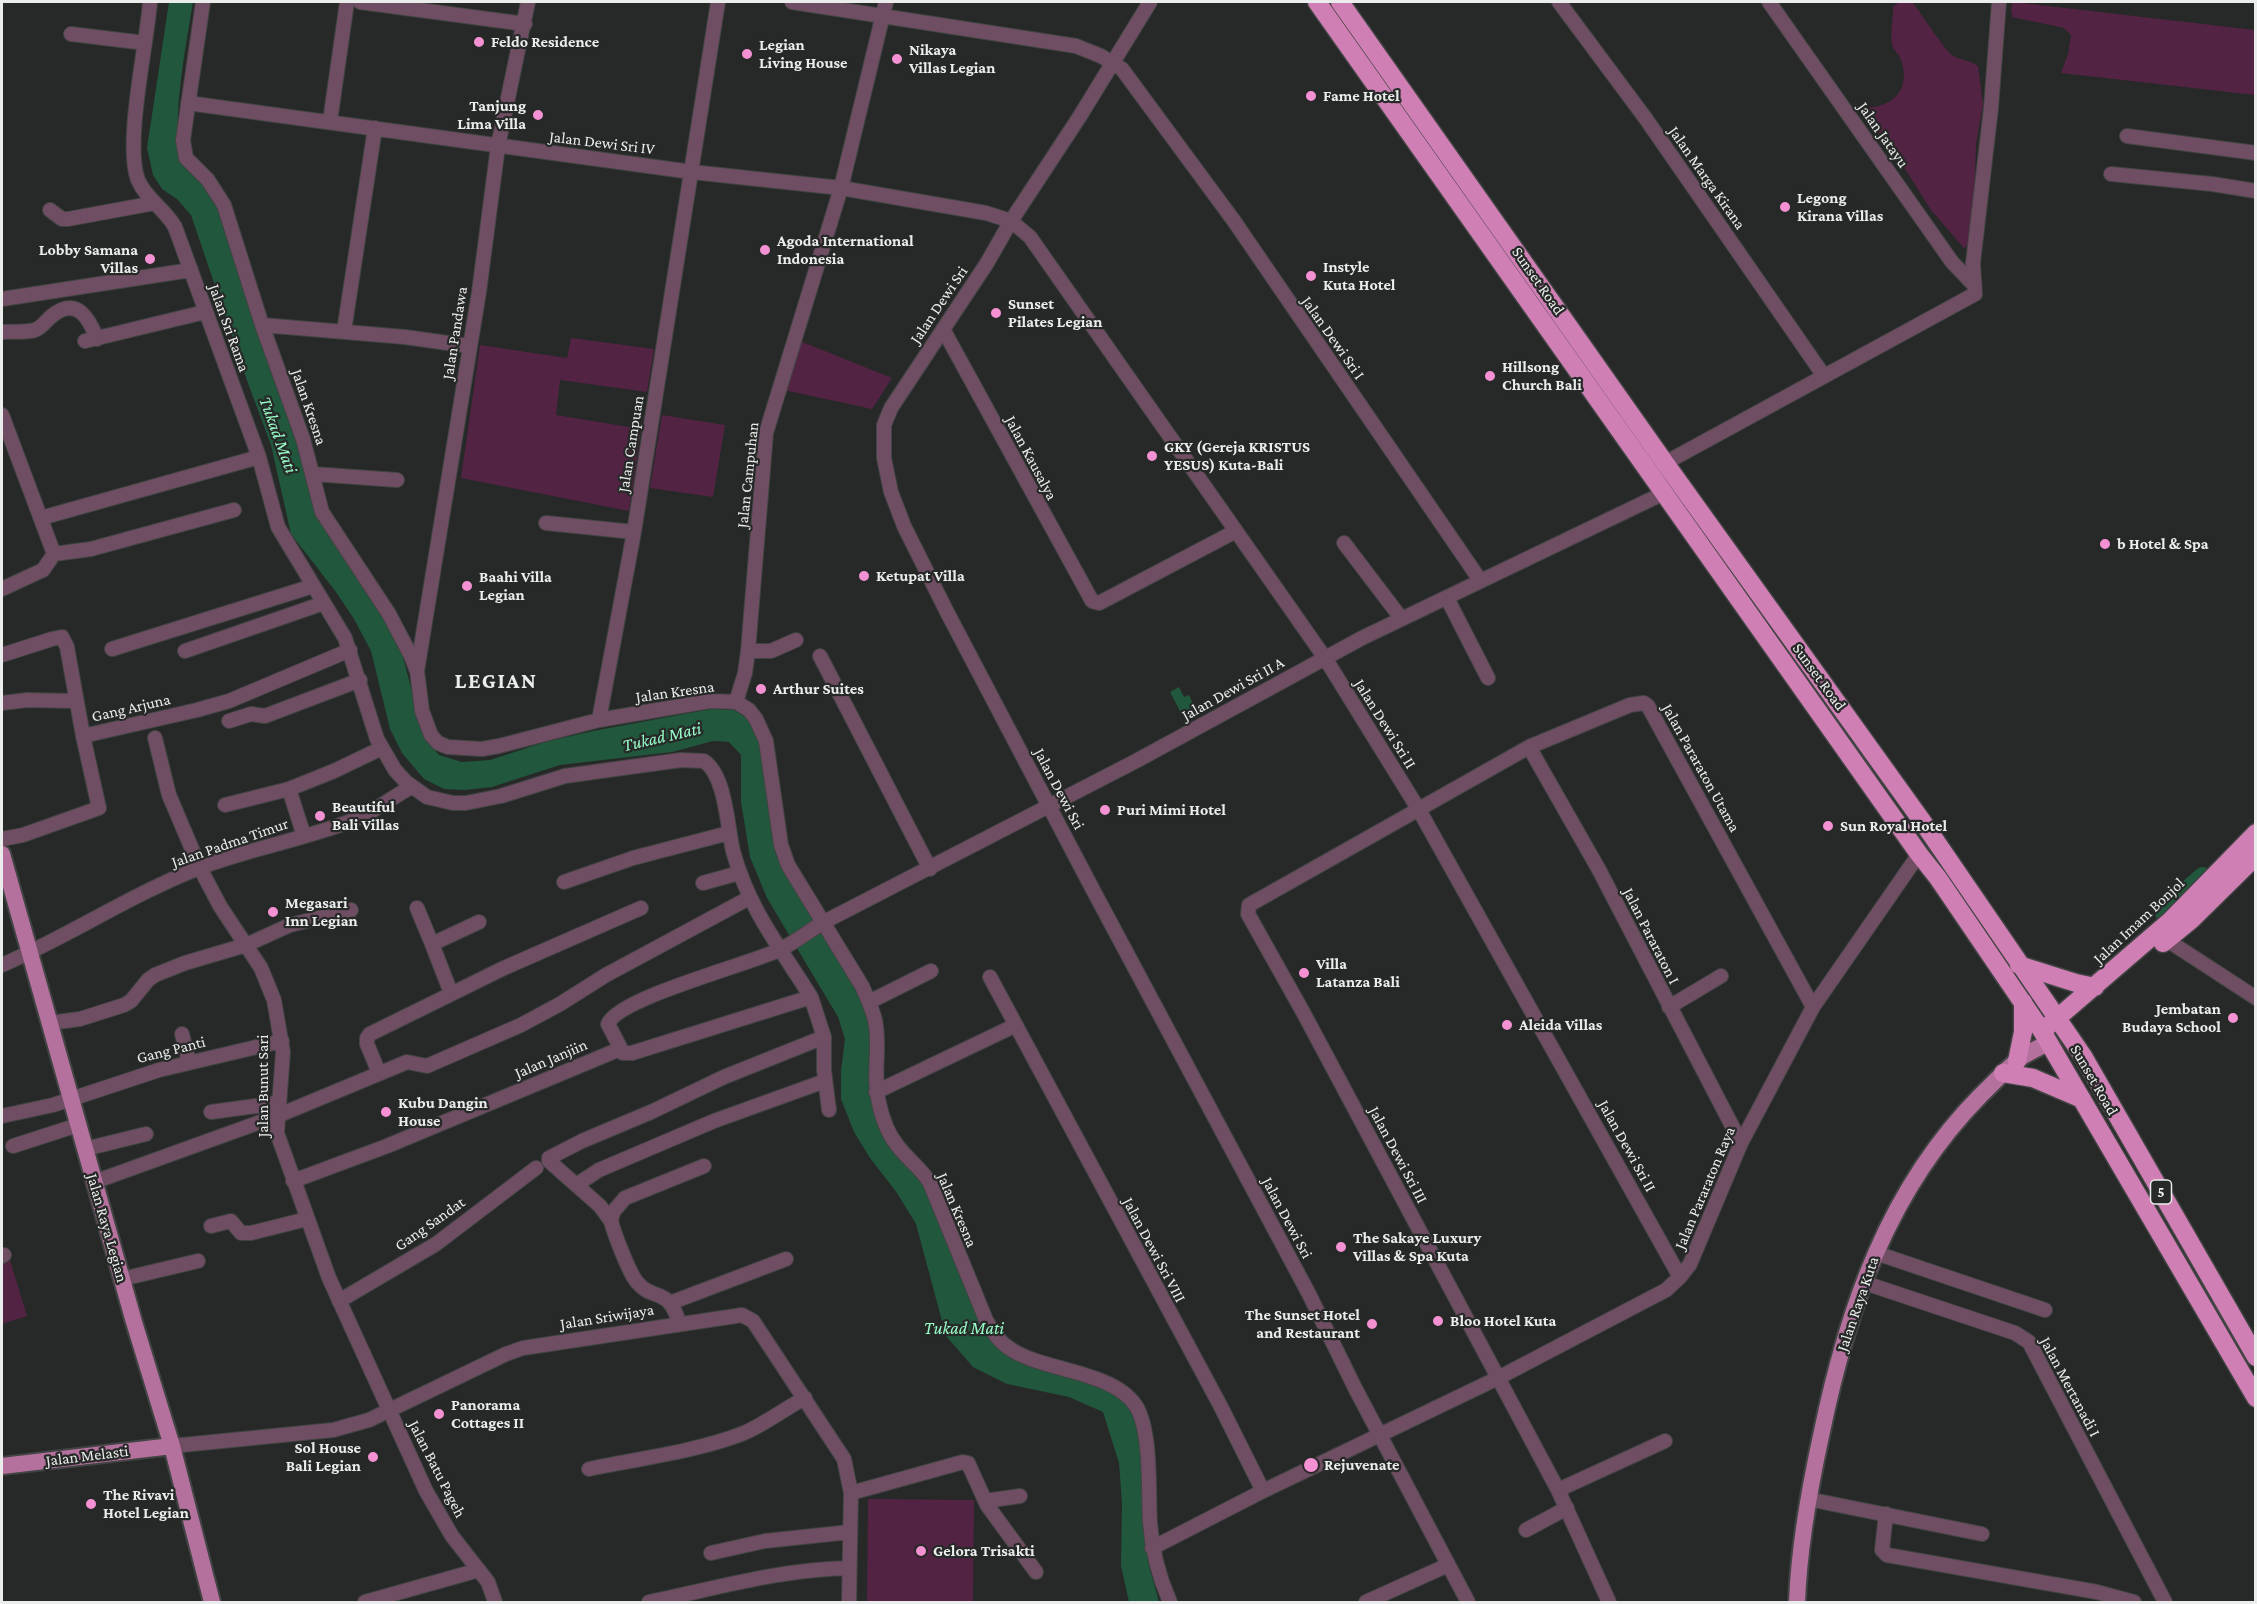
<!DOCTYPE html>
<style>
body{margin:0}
#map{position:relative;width:2257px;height:1604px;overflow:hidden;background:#262927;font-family:"Crimson Pro",serif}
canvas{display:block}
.frame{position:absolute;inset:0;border:3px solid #ebedec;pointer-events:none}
</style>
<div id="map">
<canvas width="2257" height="1604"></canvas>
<div class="frame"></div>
</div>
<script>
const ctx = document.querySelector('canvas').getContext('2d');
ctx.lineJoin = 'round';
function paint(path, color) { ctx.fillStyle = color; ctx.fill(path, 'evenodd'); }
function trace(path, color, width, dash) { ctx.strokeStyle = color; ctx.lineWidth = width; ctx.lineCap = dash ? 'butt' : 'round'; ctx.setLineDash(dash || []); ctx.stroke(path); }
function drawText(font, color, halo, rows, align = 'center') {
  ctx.font = font + ' "Crimson Pro",serif'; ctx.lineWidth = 4.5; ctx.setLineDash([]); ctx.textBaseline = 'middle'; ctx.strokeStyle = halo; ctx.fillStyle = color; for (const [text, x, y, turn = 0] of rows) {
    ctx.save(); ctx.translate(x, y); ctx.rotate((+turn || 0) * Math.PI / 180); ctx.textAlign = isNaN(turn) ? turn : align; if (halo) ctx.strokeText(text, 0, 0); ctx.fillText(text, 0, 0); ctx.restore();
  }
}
paint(new Path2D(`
 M1912,2C1920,11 1945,51 1952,55C1960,60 1969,60 1978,66L1983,105L1976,144L1973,242L1964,248L1931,210L1891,147L1864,116L1866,108C1894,107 1911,88 1901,60C1899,54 1893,50 1892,44C1890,33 1893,21 1893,10L1894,6L1898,3Z
 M2013,2L2255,30V95L2061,73L2068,54L2071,35L2064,28L2012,17L2011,8Z
 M571,338L654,349L647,392L560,380L556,415L641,429L629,511L461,478L480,345L567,358Z
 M800,341L892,378L872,409L784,390Z
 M662,415L725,425L713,497L650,488Z
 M8,1254L27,1316L2,1324V1256Z
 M868,1499L974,1500L973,1602H867Z`), '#532344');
paint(new Path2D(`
 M169,2H193C187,40 169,131 183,164C186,170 210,189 216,196L297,428L316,505L359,573L400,646L424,737L439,755L462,762L490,760L545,742L593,731L711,709L734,710L750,720L764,742L776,844L796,892L865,1001L873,1023L880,1116L927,1185L995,1344L1117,1393L1140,1421L1148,1562L1159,1602H1129L1121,1566L1122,1503L1119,1463L1103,1412L1069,1397L1007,1384L973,1367L946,1336L916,1224L897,1193L870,1158L854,1132L841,1099V1071L845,1039L838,1017L767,898L750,857L741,802V755L729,742L713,741L672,752L560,765L492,787L465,790L444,789L424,779L402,753L390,729L371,651L354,619L336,592L291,534L271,445L249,386L191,215L177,199L162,189L153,175L147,148Z
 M1179,687L1184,697L1189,695L1193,704L1190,705L1193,711L1190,713L1193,716L1185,721L1170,692Z`), '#20573d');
trace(new Path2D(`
 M2164,911L2203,877`), '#20573d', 20);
const minor = new Path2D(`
 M150,2C147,44 124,144 138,180C146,199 165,209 175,227L259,457L278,527L345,638L377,739L395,770L406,782L427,797L453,803H466L501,796L565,776L681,760L704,761C726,776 727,826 733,851C749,910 780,947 811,997L824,1037L724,1077L651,1112L582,1141L549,1158V1161L600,1206L611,1221
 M203,2L183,140L186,158L208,180L224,205L262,325L303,439L322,512L389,614L411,656L417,671L422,711L431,735L438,743L448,747L482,749L499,746L599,720L710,701L736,702L749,710L756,719L766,741L781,845L788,865L862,986C867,997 872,1008 875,1020C881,1048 872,1075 879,1103C882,1117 888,1134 897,1145C907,1159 921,1168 930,1183L986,1320C992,1330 998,1341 1009,1348C1040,1371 1113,1370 1136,1406C1152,1432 1148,1493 1150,1523C1152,1551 1159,1577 1170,1602
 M360,2L525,24
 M792,2L1076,46L1101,56L1122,69L1234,221L1480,580
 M1150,2L1080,116L1011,221L987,263L891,408L884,425V458L891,492L904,526L947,612L1092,888L1309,1294L1355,1388L1468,1602
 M1559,2L1646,119L1824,376
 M1769,2L1952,262L1974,285
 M71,34L145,43
 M188,103L692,172L841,188L986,213L1011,221L1030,237L1325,658L1419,810L1680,1277
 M330,121L347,2
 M2127,136L2256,153
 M2111,174L2212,184L2256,191
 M50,210L62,219H68L155,203
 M2,299L191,270
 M262,325L405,337L469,346
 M943,329L1092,601L1099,603L1103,601L1236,531
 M344,331L375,128
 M2,332C12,331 25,333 35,330C43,327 46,320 53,315C77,297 89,318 97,339
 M85,341L205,312
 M2,415L54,554L43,570L2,589
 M1665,463L1975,294L1973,263L1991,108L1999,2
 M313,474L397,480
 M41,518L259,457
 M546,523L634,532
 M1344,543L1401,618
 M54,554L91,549L234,510
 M1447,598L1488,678
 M112,649L313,586
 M185,651L324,603
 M748,651H771L796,640
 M2,655L52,639L62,637L67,647L83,736
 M820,656L930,869
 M417,671L479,292L498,146L528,2
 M736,702L745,673L748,651L766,433L841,188L886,2
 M2,703L27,700L76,701
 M599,720L634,532L718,2
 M229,721L251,714L265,716L360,680
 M155,738L169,795L200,868L220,906L261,968L274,1000L283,1052L277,1133L329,1278L426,1491L452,1536L488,1582L495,1602
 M1529,747L1598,868L1741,1143
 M289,789L304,836
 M225,805L289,789L334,771L382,748
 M2,839L23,835L99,808L83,736L197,710L229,701L350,650
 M564,882L633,858L729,833
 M703,883L739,873
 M417,908L432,944
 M2167,940L2256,998
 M2,965C69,936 130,895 199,868C248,849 302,840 351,821C373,813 391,798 411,787
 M990,977L1220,1405L1263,1491
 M451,993L432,944L479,922
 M811,997L632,1053H623L608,1024C618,998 747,965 779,950C794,943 808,932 822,923L1136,761L1362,638L1664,493
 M869,1002L931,971
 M1669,1007L1721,976
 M49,1023L80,1019L124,1005L131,1001L148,980L155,975L185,963L246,945L290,925L351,910
 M182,1034L189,1062
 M824,1037V1070L829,1110
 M379,1073L367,1044V1038L370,1034L504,968L641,908
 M876,1092L1016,1025
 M211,1112L278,1103
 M2,1116L53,1105L159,1070L282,1041
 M13,1146L78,1125
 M85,1149L146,1134
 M293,1181L387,1146L620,1049
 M94,1182L277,1116L407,1062L427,1066L521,1025L560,1004L606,975L749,898
 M576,1185L599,1170L714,1121L825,1081
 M211,1226L231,1221L241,1233H251L307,1219
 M1876,1253L2045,1310
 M2,1256L4,1255
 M122,1279L198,1261
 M1865,1283L2015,1333L2029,1342L2165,1602
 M339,1301L436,1244L536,1168
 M670,1303L786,1259
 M679,1323C669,1286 653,1302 637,1282C629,1273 614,1233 611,1221L613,1212L625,1198L704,1166
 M172,1446L333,1430L369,1420L506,1354L523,1348L742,1315L753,1321L844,1459L851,1493L849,1602
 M589,1469C637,1459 699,1451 744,1433C765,1424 784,1409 805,1398
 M1558,1490L1665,1441
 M851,1493L963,1462L968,1463L987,1505L1036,1572
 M1808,1499L1982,1534
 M985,1501L1020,1496
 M1886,1514L1882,1550L1887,1555L2097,1592L2134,1602
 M1526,1530L1567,1508
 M1152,1548L1263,1491L1498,1378L1666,1290L1680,1277L1690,1264L1741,1143L1813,1007L1919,854
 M711,1553L765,1541L850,1532
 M365,1602L479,1570
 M649,1602C714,1589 781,1569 849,1568
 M1366,1602L1448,1565
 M1609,1602L1558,1490L1303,1012L1248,914L1249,905L1529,747L1630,705L1644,703L1648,706L1813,1007`);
const major = new Path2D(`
 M2,854L134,1322L172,1446L212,1602
 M2,1466L172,1446
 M1797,1602C1799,1546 1809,1491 1821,1436C1847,1309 1888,1189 1981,1095C1995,1082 2009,1065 2025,1055C2033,1050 2041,1047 2049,1042`);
const highway = new Path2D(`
 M1317,2L1919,854L1938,878L2042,1031L2256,1398
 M1340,2L1665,463L1922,821L2083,1056L2256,1357
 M2163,943L2191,920L2256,856
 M2019,965L2076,983L2095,987
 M2048,1026L2170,921L2256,833
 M2017,1061L2023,1032V1002
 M2003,1073L2033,1078L2082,1099`);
trace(minor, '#424443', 16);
trace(major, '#424443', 20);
trace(highway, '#424443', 21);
trace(minor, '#6f4e63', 14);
trace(major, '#b5719e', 16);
trace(highway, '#d07fb5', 18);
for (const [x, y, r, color] of [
 [479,42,6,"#f491d3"],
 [747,54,6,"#f491d3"],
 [897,59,6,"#f491d3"],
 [1311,96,6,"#f491d3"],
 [538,115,6,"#f491d3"],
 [1785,207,6,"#f491d3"],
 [765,250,6,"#f491d3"],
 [150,259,6,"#f491d3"],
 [1311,276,6,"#f491d3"],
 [996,313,6,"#f491d3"],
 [1490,376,6,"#f491d3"],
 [1152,456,6,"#f491d3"],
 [2105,544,6,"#f491d3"],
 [864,576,6,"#f491d3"],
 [467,586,6,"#f491d3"],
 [761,689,6,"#f491d3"],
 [1105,810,6,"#f491d3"],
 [320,816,6,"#f491d3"],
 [1828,826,6,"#f491d3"],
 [273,912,6,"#f491d3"],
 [1304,973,6,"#f491d3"],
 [2233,1018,6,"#f491d3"],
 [1507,1025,6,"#f491d3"],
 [386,1112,6,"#f491d3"],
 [1341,1247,6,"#f491d3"],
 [1438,1321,6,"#f491d3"],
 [1372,1324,6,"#f491d3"],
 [439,1414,6,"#f491d3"],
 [373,1457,6,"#f491d3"],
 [1311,1465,8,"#f491d3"],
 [91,1504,6,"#f491d3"],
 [921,1551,6,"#f491d3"]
]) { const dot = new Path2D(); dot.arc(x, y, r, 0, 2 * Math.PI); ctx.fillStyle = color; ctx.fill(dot); trace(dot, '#262927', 2); }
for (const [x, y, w] of [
 [2161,1192,21]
]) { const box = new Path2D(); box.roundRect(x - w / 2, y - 12, w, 24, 4.5); ctx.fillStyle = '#262927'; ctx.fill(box); trace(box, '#ebedec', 1.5); }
drawText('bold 15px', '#ebedec', null, [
 ["5",2161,1192]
]);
drawText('bold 16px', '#ebedec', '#262927', [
 ["Feldo Residence",491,42],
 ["Legian",759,45],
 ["Living House",759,63],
 ["Nikaya",909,50],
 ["Villas Legian",909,68],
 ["Fame Hotel",1323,96],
 ["Tanjung",526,106,"right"],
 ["Lima Villa",526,124,"right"],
 ["Legong",1797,198],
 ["Kirana Villas",1797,216],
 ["Agoda International",777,241],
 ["Indonesia",777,259],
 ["Lobby Samana",138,250,"right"],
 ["Villas",138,268,"right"],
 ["Instyle",1323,267],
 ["Kuta Hotel",1323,285],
 ["Sunset",1008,304],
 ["Pilates Legian",1008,322],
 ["Hillsong",1502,367],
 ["Church Bali",1502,385],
 ["GKY (Gereja KRISTUS",1164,447],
 ["YESUS) Kuta-Bali",1164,465],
 ["b Hotel & Spa",2117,544],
 ["Ketupat Villa",876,576],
 ["Baahi Villa",479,577],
 ["Legian",479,595],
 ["Arthur Suites",773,689],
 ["Beautiful",332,807],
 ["Bali Villas",332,825],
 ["Puri Mimi Hotel",1117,810],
 ["Sun Royal Hotel",1840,826],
 ["Megasari",285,903],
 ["Inn Legian",285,921],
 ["Villa",1316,964],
 ["Latanza Bali",1316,982],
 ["Jembatan",2221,1009,"right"],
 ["Budaya School",2221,1027,"right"],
 ["Aleida Villas",1519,1025],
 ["Kubu Dangin",398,1103],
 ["House",398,1121],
 ["The Sakaye Luxury",1353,1238],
 ["Villas & Spa Kuta",1353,1256],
 ["The Sunset Hotel",1360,1315,"right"],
 ["and Restaurant",1360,1333,"right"],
 ["Bloo Hotel Kuta",1450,1321],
 ["Panorama",451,1405],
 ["Cottages II",451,1423],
 ["Sol House",361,1448,"right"],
 ["Bali Legian",361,1466,"right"],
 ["Rejuvenate",1324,1465],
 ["The Rivavi",103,1495],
 ["Hotel Legian",103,1513],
 ["Gelora Trisakti",933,1551]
], 'left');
drawText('16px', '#ebedec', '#262927', [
 ["Jalan Jatayu",1883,135,55],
 ["Jalan Dewi Sri IV",602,143,7],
 ["Jalan Marga Kirana",1707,178,55],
 ["Sunset Road",1538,281,55],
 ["Jalan Dewi Sri",939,305,-56],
 ["Jalan Sri Rama",229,328,70],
 ["Jalan Pandawa",455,333,-81],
 ["Jalan Dewi Sri I",1333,338,55],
 ["Jalan Kresna",309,407,71],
 ["Jalan Campuan",631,444,-81],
 ["Jalan Kausalya",1031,458,62],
 ["Jalan Campuhan",748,475,-84],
 ["Sunset Road",1819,677,54],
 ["Jalan Dewi Sri II A",1233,689,-29],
 ["Jalan Kresna",675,692,-8],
 ["Gang Arjuna",131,708,-13],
 ["Jalan Dewi Sri II",1385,724,58],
 ["Jalan Pararaton Utama",1701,768,61],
 ["Jalan Dewi Sri",1059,789,62],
 ["Jalan Padma Timur",230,843,-19],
 ["Jalan Imam Bonjol",2139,921,-43],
 ["Jalan Pararaton I",1651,936,63],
 ["Gang Panti",171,1050,-14],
 ["Jalan Janjiin",551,1059,-23],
 ["Sunset Road",2094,1080,60],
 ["Jalan Bunut Sari",263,1086,-90],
 ["Jalan Dewi Sri II",1627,1146,61],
 ["Jalan Dewi Sri III",1398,1155,62],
 ["Jalan Pararaton Raya",1705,1188,-67],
 ["Jalan Kresna",957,1210,67],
 ["Jalan Dewi Sri",1287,1218,62],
 ["Gang Sandat",430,1224,-35],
 ["Jalan Raya Legian",107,1228,74],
 ["Jalan Dewi Sri VIII",1154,1250,62],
 ["Jalan Raya Kuta",1858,1304,-71],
 ["Jalan Sriwijaya",607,1317,-9],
 ["Jalan Mertanadi I",2070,1387,62],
 ["Jalan Melasti",87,1456,-7],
 ["Jalan Batu Pageh",437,1469,63]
]);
drawText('italic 18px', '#98fdc8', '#262927', [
 ["Tukad Mati",278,435,70],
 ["Tukad Mati",662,737,-13],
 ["Tukad Mati",964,1328]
]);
ctx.letterSpacing = '1.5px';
drawText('bold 22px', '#ebedec', '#262927', [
 ["LEGIAN",496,681]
]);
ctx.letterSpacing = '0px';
</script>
